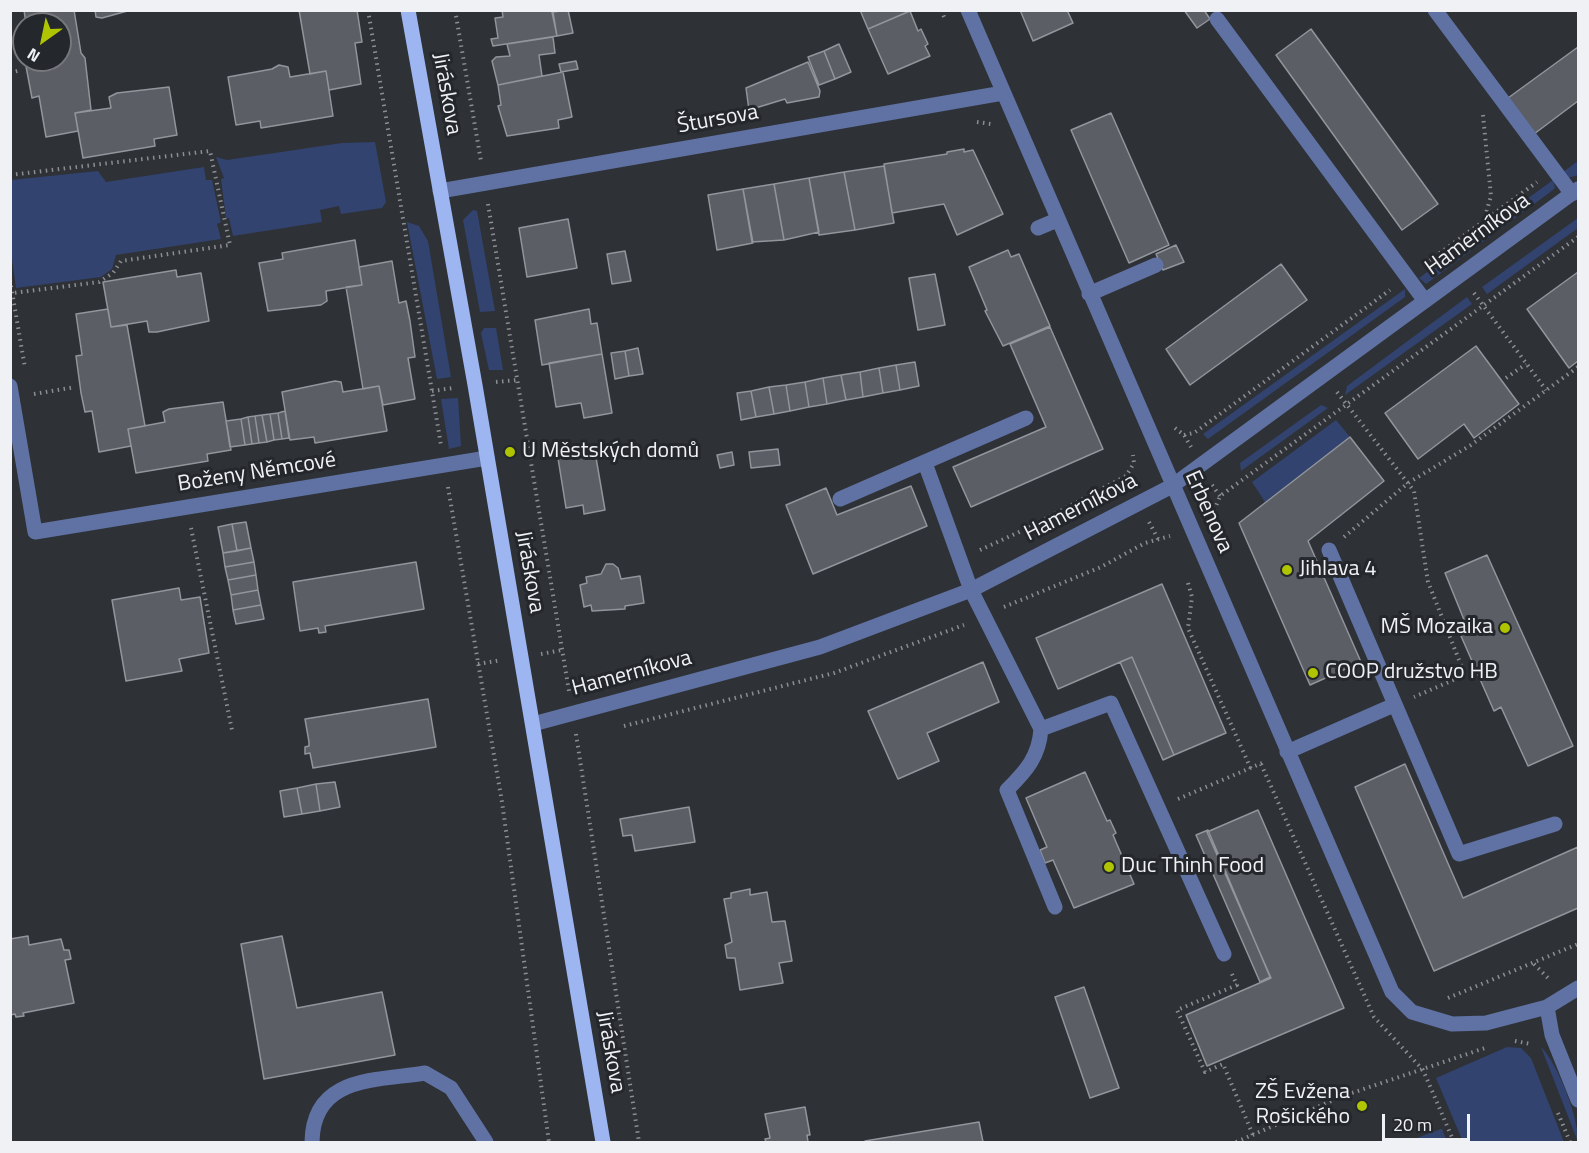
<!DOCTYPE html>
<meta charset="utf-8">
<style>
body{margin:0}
#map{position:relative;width:1589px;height:1153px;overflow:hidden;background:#2e3136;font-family:"Titillium Web",sans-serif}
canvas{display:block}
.frame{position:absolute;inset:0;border:12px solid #f0f1f5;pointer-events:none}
.north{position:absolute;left:12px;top:12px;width:60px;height:60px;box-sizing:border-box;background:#24272c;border:2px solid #76787c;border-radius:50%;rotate:213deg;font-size:16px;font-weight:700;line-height:24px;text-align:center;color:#f0f1f5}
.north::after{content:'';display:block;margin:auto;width:21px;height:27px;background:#b0c501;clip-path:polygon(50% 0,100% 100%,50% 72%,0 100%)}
.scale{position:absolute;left:1382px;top:1114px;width:88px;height:27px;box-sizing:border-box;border:3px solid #f0f1f5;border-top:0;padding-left:8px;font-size:18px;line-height:21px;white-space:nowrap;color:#f0f1f5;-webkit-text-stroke:4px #24272c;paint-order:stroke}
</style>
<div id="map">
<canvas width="1589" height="1153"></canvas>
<div class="frame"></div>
<div class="north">N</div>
<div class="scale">20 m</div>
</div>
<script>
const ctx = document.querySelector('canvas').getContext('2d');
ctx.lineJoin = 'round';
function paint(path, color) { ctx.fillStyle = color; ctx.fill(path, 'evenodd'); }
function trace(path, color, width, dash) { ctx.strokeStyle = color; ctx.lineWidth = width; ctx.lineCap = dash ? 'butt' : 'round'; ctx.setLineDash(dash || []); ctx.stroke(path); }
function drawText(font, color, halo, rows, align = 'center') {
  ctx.font = font + ' "Titillium Web",sans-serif'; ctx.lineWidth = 6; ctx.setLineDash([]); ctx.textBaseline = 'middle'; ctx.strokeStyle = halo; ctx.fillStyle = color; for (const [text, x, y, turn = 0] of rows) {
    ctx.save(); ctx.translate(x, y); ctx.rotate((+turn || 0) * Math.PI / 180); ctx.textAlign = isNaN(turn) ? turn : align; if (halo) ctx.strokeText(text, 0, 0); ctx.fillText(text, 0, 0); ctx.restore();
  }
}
paint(new Path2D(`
 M375,142L386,202L382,208L341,214L339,206L320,210L322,222L233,236L229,218H226L221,179L224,178L216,157L227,160L342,143Z
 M1578,161V175L1568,178L1563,172Z
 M204,167L206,180H212L221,222L217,224L221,239L116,255L112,269L101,277L16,288L11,252V180L98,171L106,182Z
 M1553,180L1555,188L1549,193L1426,284L1419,278Z
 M473,210L477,211L495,311L480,312L463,220Z
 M1578,218V228L1487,294L1482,287Z
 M407,222L419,226L428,241L451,377L437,379Z
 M1405,289V297L1208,439L1203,434Z
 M1467,297L1472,304L1345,395L1347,386Z
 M484,328H496L503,370H489L481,333Z
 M458,398L461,446L449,449L441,399Z
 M1321,405L1328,408L1241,471L1240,463Z
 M1336,420L1350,437L1265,502L1252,482Z
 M1507,1047L1521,1048L1531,1058L1564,1142H1463L1436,1078Z
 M1541,1047C1558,1064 1579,1118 1578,1142Z
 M1442,1129L1447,1142H1406L1441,1129Z`), '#32436f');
const building = new Path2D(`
 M24,10H74L81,53L85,58L91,110L75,113L78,131L46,137L39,96L32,98L25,61L60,60V24H26Z
 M95,10H131L102,18L96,17Z
 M299,10H357L362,42L355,43L361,84L329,90L326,71L310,74Z
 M502,10H556L552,12L557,36L493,46L491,39L498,38L495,18L503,17Z
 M568,10L573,33L557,36L553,12Z
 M860,10H910V11L868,29Z
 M1020,10H1067L1073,23L1033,41Z
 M1184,10H1204L1210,19L1197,28Z
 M910,11L918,31L921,29L928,44L925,46L930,56L888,74L868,29Z
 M1311,29L1438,204L1402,230L1276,55Z
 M553,37L555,53L539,55L542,76L498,85L492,61L496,57L510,56L507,44Z
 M839,44L851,72L835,79L824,51Z
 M1578,47V101L1534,134L1508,98Z
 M824,51L835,79L819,85L808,57Z
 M576,61L578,69L561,72L559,64Z
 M808,62L820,91L819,97L787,103L785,99L749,110L746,88Z
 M279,65L288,67L290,77L326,71L333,116L261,128L260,121L236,125L228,77L272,69Z
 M563,72L572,117L558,120L559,128L507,136L498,106L501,105L498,85Z
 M169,87L177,135L154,139L155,146L83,158L75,113L111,108L109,97L117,93Z
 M1111,113L1169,245L1129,263L1071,130Z
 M964,149V152L973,150L1003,214L957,235L944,204L892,213L884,164L947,154V152Z
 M884,166L894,223L855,230L844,172Z
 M844,172L855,230L819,235L809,178Z
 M809,178L819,232L784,240L774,184Z
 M774,184L784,240L752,242L743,189Z
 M743,189L753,243L717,250L708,195Z
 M568,219L577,268L527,277L519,228Z
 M355,240L362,285L326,291L327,301L321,305L268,311L259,263L283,259L282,253Z
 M1176,245L1184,262L1163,270L1156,254Z
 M1008,250L1011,257L1019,254L1050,326L1003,346L985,311L987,310L969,267Z
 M625,251L631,281L612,284L607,254Z
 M392,261L399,303L406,301L410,321L415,357L408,358L415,399L383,405L379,386L363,389L346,287L362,285L359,267Z
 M1281,264L1307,300L1190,385L1166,349Z
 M176,270L177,277L201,273L209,321L157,332H149L147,321L111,327L103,282Z
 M1578,272V361L1569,368L1527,309Z
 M935,274L945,325L918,330L909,278Z
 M108,309L111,327L127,325L145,426L128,429L131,446L99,452L92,411L85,412L81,393L76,356L82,355L76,314Z
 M589,309L591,324L597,323L602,354L542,365L535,320Z
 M1050,327L1103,449L971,507L953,467L1046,427L1010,344Z
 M1476,346L1519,404L1474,438L1464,424L1418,459L1385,413Z
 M638,348L643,374L629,376L625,351Z
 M625,351L629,376L615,379L611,353Z
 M602,354L612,413L584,418L581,403L556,407L549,363Z
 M915,362L919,386L900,390L896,365Z
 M896,365L900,390L883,393L879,368Z
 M879,368L883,393L863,397L860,372Z
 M860,372L863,397L846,400L841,375Z
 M841,375L846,400L827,404L823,378Z
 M823,378L827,404L809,407L805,382Z
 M335,381L341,382L343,392L379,386L387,431L315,443L314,437L290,440L282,392Z
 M805,382L809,407L790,411L786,385Z
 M786,385L790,411L774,414L769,387Z
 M769,387L774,414L756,417L751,391Z
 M751,391L756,417L741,420L737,393Z
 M223,402L231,450L207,454L208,461L136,473L128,429L165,422L163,412L169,409Z
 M285,411L289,438L282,439L278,413Z
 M278,413L282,439L274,440L270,414Z
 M270,414L274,440L267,442L262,415Z
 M262,415L267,442L259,443L255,416Z
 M255,416L259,443L252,444L248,417Z
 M248,417L252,444L245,445L241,419Z
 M241,419L245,445L230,447L226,421Z
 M1350,437L1384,481L1308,541L1361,662L1310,685L1239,523Z
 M594,446L605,510L584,514L583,505L566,508L557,452Z
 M778,449L780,465L751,468L749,452Z
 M732,452L734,465L720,468L717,455Z
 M911,486L927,526L813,574L786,505L826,488L837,515Z
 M246,522L251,548L237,551L232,524Z
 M232,524L237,551L223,553L218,527Z
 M251,548L254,562L225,567L223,553Z
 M1487,555L1573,746L1528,766L1501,707L1494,711L1461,636L1469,632L1445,573Z
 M254,562L256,575L228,580L225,567Z
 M416,562L424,609L325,626L326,632L319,633L318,628L300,631L293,582Z
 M613,564L618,568L621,579L640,576L644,603L625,606V609L592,611L591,605L584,607L580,585L587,583L586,577L601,574L606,564Z
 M256,575L258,590L231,595L228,580Z
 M1162,584L1226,733L1174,755L1132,657L1058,689L1036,638Z
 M179,588L181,600L200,597L209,653L179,659L182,671L126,681L112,600Z
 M258,590L261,605L233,610L231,595Z
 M261,605L264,619L236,624L233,610Z
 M1132,657L1174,755L1163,760L1120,662Z
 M983,662L999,702L927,733L939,761L898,779L868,711Z
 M428,699L436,747L313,768L310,753L305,754V747L309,746V742L305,719Z
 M1405,764L1463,898L1578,847V908L1434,971L1355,787Z
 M1085,772L1107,821L1110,820L1116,833L1113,835L1134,884L1074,908L1053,860L1045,863L1040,850L1047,847L1026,798Z
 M335,782L340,807L320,811L316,784Z
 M316,784L320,811L302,814L297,788Z
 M297,788L302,814L284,817L280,791Z
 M689,807L695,842L635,851L632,835L623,836L620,819Z
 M1258,810L1344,1008L1207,1066L1186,1015L1271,978L1207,832Z
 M1208,830L1270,977L1260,982L1196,835Z
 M750,889V895L767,892L772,922L785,921L792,961L779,963L783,983L740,990L735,958H727L725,945L732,942L724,899L731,898V893Z
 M28,936L29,945L61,939L64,950H69L71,959L65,960L74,1003L23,1013L24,1016L16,1017L15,1014L10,1015V939Z
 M282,936L297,1008L382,992L395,1055L264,1079L241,944Z
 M1084,987L1119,1088L1090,1098L1055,997Z
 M805,1107L810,1135H807L808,1142H766L765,1139L770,1138L765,1114Z
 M979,1122L983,1142H866L865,1141Z`);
paint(building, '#5c5e65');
trace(building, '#92959c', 1.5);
trace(new Path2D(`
 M368,10L441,445
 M455,10L481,161
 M941,10L945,19
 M10,73L21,70
 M1483,115L1491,196L1484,220
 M977,122L991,124
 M10,175L210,151L230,245L121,261L113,273L99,282L13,293
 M488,204L569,691
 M1425,264L1537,182
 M10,280L25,368
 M1474,293L1546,390
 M1506,378L1526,364
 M496,382L517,380
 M432,391L453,388
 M1337,392L1414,491L1428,582L1465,675L1414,697
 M34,394L75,387
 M1175,428L1184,435L1191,447
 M1184,435L1194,433L1390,290
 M1212,485L1220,496
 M448,487L502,802L549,1142
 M1212,516L1220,496L1578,237
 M1149,522L1158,539
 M191,528L232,730
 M1344,537L1408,483L1471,445L1578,367
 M980,550L1030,527L1126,476L1134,463L1133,455
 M1188,583L1192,597L1188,628L1251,769
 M1004,607L1101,567L1145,543L1170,536
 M541,654L562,650
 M478,664L501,660
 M624,726L834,673L964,625
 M576,734L639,1142
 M1261,764L1374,1017L1423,1070L1454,1142
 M1178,799L1262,763
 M1534,964L1551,981
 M1232,974L1237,985L1177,1010L1205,1072L1223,1064L1253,1135
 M1448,998L1578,944
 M1515,1041L1531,1044
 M1558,1113L1570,1142
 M1236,1142L1343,1096L1488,1047`), '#8c8e93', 4, [1.5, 4.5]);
trace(new Path2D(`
 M968,10L1392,992L1412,1012L1452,1024L1486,1023L1547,1007L1578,988
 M1435,10L1572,194
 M1217,19L1425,301
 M440,191L1003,93
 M1038,228L1057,220
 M1089,294L1156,265
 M10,386L35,532L487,458
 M925,463L971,590L1041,729C1039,757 1026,771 1007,790L1055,907
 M840,499L1026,418
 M1329,550L1459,854L1555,824
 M533,724L820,647L971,590L1172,486L1578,189
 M1041,729L1111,703L1224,954
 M1287,752L1394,705
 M1547,1007L1552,1035L1578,1100
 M312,1142C313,1076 375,1081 425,1073L451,1088L486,1142`), '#5f72a3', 15);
trace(new Path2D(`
 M408,10L475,385L603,1142`), '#9db5f1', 15);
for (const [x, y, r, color] of [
 [510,452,6,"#b0c501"],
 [1287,570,6,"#b0c501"],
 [1505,628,6,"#b0c501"],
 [1313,673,6,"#b0c501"],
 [1109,867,6,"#b0c501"],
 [1362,1106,6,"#b0c501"]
]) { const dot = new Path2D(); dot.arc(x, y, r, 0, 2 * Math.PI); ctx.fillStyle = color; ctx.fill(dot); trace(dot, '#24272c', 2); }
drawText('22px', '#f0f1f5', '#24272c', [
 ["Jiráskova",446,94,80],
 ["Štursova",718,120,-10],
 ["Hamerníkova",1478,235,-36],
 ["Boženy Němcové",257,473,-9],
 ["Hamerníkova",1081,508,-27],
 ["Erbenova",1208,512,66],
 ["Jiráskova",529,572,80],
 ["Hamerníkova",632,674,-15],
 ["Jiráskova",610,1052,80]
]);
drawText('22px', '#f0f1f5', '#24272c', [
 ["U Městských domů",522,452],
 ["Jihlava 4",1299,570],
 ["MŠ Mozaika",1493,628,"right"],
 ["COOP družstvo HB",1325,673],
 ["Duc Thinh Food",1121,867],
 ["ZŠ Evžena",1350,1093,"right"],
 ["Rošického",1350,1118,"right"]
], 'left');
</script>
